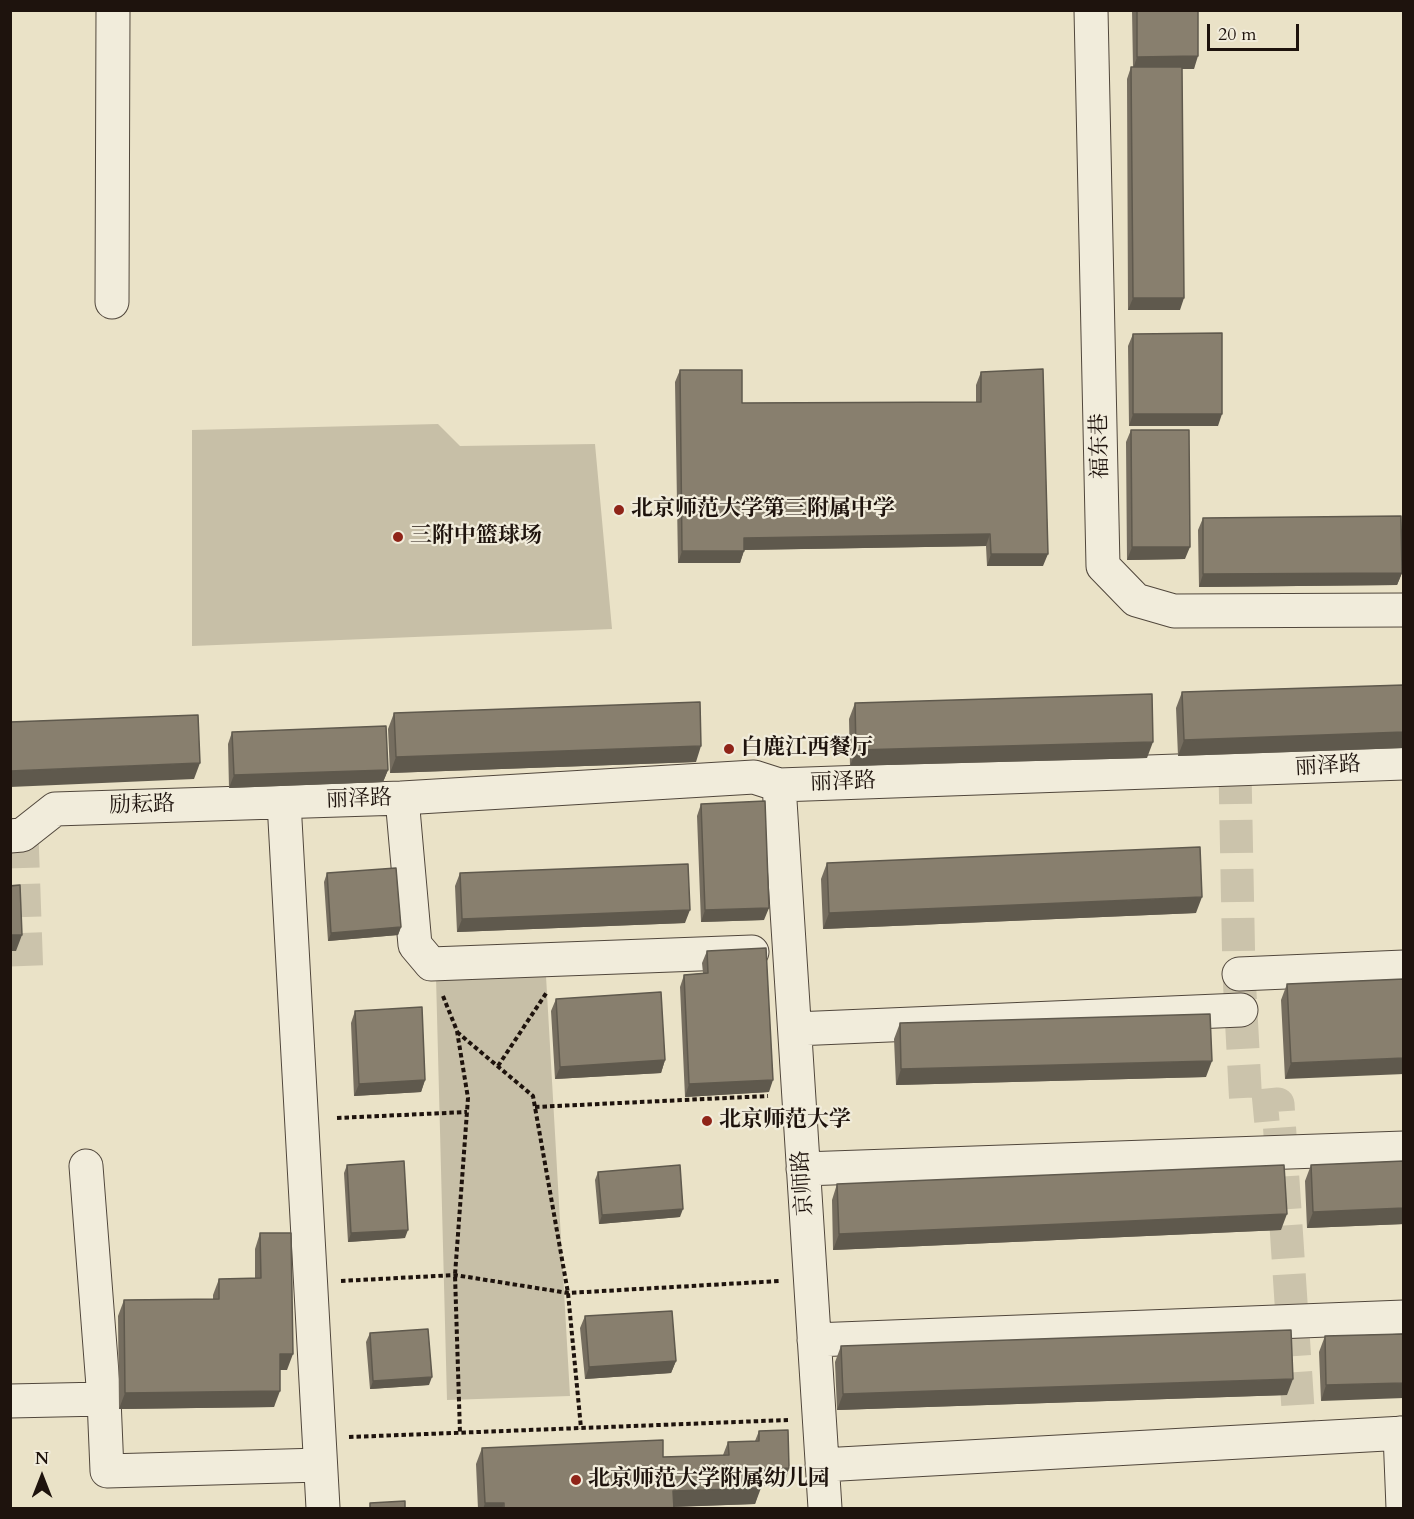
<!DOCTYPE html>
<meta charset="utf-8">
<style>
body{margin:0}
#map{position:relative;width:1414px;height:1519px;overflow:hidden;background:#eae2c7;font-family:Cardo,serif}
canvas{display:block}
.frame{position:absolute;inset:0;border:12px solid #1e130d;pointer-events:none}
.north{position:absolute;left:12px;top:1447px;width:60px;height:60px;-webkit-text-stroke:4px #f1ecdb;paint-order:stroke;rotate:0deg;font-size:16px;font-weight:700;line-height:24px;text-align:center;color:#1e130d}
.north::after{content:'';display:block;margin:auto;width:21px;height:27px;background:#1e130d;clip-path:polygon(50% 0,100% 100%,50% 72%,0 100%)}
.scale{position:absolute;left:1207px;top:24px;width:92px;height:27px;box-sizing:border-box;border:3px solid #1e130d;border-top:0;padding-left:8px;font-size:18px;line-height:21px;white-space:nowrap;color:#1e130d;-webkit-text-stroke:4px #f1ecdb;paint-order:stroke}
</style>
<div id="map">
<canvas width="1414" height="1519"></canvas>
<div class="frame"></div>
<div class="north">N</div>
<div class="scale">20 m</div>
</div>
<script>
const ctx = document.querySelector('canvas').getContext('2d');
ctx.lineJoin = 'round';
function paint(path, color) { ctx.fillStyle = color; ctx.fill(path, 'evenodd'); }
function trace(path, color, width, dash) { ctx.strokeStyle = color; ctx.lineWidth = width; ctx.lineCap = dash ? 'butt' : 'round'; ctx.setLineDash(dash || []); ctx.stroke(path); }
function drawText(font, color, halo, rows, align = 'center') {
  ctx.font = font + ' Cardo,"Noto Serif SC",serif'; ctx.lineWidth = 4.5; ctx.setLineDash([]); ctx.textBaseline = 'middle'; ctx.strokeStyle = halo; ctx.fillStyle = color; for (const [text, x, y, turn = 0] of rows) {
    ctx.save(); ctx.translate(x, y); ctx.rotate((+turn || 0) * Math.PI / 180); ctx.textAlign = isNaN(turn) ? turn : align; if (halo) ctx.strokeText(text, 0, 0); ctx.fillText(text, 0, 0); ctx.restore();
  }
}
paint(new Path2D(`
 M438,424L460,446L595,444L612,629L192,646V430Z
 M546,976L570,1396L447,1400L436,977Z`), '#c7bfa7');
trace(new Path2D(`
 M1235,771L1239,974L1246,1107L1278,1104L1300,1439
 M22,835L27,979`), '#cbc3ab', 33, [33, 16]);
const minor = new Path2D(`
 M1091,10L1103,566L1136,600L1174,611L1404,610
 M112,302L113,10
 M779,785L825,1508
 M402,798L415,945L431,964L752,952
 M284,802L323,1508
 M10,836L22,835L55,809L402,798L754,777L779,785L1404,763
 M1239,974L1404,967
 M795,1029L1241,1010
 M86,1166L104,1399
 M803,1169L1404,1148
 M814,1340L1404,1317
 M10,1401L104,1399L107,1471L320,1465
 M1400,1433L1403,1508
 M822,1465L1404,1433`);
trace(minor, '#51473c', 35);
trace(new Path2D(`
 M443,996L457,1031L468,1098L455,1275L460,1433
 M457,1032L533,1096L568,1293L581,1428
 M498,1066L547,992
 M535,1107L768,1096
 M337,1118L467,1112
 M341,1281L455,1275L568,1293L779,1281
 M349,1437L788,1420`), '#1e130d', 4, [4.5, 3]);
trace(minor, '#f1ecdb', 33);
paint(new Path2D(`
 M1132,10H1198L1194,69H1182L1180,310H1128L1127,79L1131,67H1133Z
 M1133,334L1218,426H1129L1128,346Z
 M680,370L742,403L976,402V385L981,372L1043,566H987L986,546L744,550L740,563H678L675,382Z
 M1131,430L1185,559L1127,560L1126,442Z
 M1203,518L1402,573L1397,585L1199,587L1198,530Z
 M1404,685V748L1178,756L1176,708L1182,692Z
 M855,703L1147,758L850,766L849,719Z
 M394,713L696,762L390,773L388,729Z
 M232,732L388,770L383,782L229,788L228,744Z
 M701,804L764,920L701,922L697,816Z
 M827,863L1196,913L823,929L821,879Z
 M327,873L401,927L398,935L328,941L324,882Z
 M460,873L685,923L457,932L455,886Z
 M707,951L769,1092L685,1097L680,987L684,975L703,973L702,963Z
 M1404,979L1285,1079L1281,1000L1287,984Z
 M556,999L665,1060L661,1073L555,1079L551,1011Z
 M355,1011L425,1080L421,1092L354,1096L351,1023Z
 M900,1023L1206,1077L896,1085L894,1039Z
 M1404,1161V1224L1307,1228L1305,1181L1311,1165Z
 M347,1165L405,1238L348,1242L344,1173Z
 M598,1172L680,1217L599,1224L595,1180Z
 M837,1184L1281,1230L833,1250L832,1200Z
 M260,1233L287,1370H280L274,1407L119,1409L118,1316L124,1300L213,1299V1295L219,1279L255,1278V1249Z
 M585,1316L676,1361L671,1373L585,1379L580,1328Z
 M370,1333L429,1385L370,1389L366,1342Z
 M1404,1334L1321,1401L1319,1352L1325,1336Z
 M841,1346L1287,1395L837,1410L835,1362Z
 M759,1431L789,1468L784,1485H761L755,1504L674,1507V1509H478L476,1464L482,1448L663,1457L723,1455L728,1442L755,1441Z`), '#756d5f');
paint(new Path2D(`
 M1198,56L1194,69H1133L1137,57Z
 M1133,298H1184L1180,310H1128Z
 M1133,414H1222L1218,426H1129Z
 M990,534L986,546L740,550L744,538Z
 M1132,547H1190L1185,559L1127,560Z
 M682,551H744L740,563H678Z
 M991,554H1048L1043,566H987Z
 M1402,573L1397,585L1199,587L1203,574Z
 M1404,732V748L1178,756L1184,740Z
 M1153,742L1147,758L850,766L856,750Z
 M701,746L696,762L390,773L396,757Z
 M200,763L194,779L10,787V771Z
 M388,770L383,782L229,788L234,775Z
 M1202,897L1196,913L823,929L829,913Z
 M769,908L764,920L701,922L705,910Z
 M690,910L685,923L457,932L462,919Z
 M401,927L398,935L328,941L331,933Z
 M10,935H22L16,951H10Z
 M1404,1058V1074L1285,1079L1291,1063Z
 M665,1060L661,1073L555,1079L560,1067Z
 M1212,1061L1206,1077L896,1085L901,1069Z
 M425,1080L421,1092L354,1096L359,1084Z
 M773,1080L769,1092L685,1097L689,1084Z
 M1404,1208V1224L1307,1228L1313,1212Z
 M683,1209L680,1217L599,1224L602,1215Z
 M1287,1214L1281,1230L833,1250L839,1234Z
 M408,1230L405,1238L348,1242L351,1233Z
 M280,1354H293L287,1370H274Z
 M676,1361L671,1373L585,1379L589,1367Z
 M432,1377L429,1385L370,1389L373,1381Z
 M1293,1379L1287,1395L837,1410L843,1394Z
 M1404,1383V1398L1321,1401L1326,1385Z
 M280,1391L274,1407L119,1409L125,1393Z
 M789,1468L784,1485L755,1486L760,1470Z
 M761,1488L755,1504L667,1507L673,1491Z
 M485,1503H504L502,1509H483Z`), '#5f594d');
const building = new Path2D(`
 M1137,10H1198V56L1137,57Z
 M1131,67H1182L1184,298H1133Z
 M1222,333V414H1133V334Z
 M1043,369L1048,554H991L990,534L744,538V551H682L680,370H742V403L981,402V372Z
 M1131,430H1189L1190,547H1132Z
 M1401,516L1402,573L1203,574V518Z
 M1404,685V732L1184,740L1182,692Z
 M1152,694L1153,742L856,750L855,703Z
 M700,702L701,746L396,757L394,713Z
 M198,715L200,763L10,771V722Z
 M386,726L388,770L234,775L232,732Z
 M765,801L769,908L705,910L701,804Z
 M1200,847L1202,897L829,913L827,863Z
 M688,864L690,910L462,919L460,873Z
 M396,868L401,927L331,933L327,873Z
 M20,885L22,935H10V886Z
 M766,948L773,1080L689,1084L684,975L708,973L707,951Z
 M1404,979V1058L1291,1063L1287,984Z
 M661,992L665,1060L560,1067L556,999Z
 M422,1007L425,1080L359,1084L355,1011Z
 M1210,1014L1212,1061L901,1069L900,1023Z
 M404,1161L408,1230L351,1233L347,1165Z
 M1404,1161V1208L1313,1212L1311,1165Z
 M680,1165L683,1209L602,1215L598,1172Z
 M1284,1165L1287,1214L839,1234L837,1184Z
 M260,1233H291L293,1354H280V1391L125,1393L124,1300L219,1299V1279L261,1278Z
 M672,1311L676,1361L589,1367L585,1316Z
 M428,1329L432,1377L373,1381L370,1333Z
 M1291,1330L1293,1379L843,1394L841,1346Z
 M1404,1334V1383L1326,1385L1325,1336Z
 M788,1430L789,1468L760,1470L761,1488L673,1491L674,1509H504V1503H485L482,1448L663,1440V1457L729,1455L728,1442L759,1441V1431Z
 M405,1501V1509H370V1503Z`);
paint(building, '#887f6e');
trace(building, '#5f594d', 1.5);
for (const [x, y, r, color] of [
 [619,510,6,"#8f2418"],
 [398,537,6,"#8f2418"],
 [729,749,6,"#8f2418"],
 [707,1121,6,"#8f2418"],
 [576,1480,6,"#8f2418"]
]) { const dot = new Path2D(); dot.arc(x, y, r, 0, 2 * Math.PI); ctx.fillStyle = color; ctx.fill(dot); trace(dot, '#f1ecdb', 2); }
drawText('22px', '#1e130d', '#f1ecdb', [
 ["福东巷",1101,446,-91],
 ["丽泽路",1328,767,-3],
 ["丽泽路",843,783,-2],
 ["丽泽路",359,800,-2],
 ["励耘路",142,806,-2],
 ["京师路",804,1183,-94]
]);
drawText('bold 22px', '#1e130d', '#f1ecdb', [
 ["北京师范大学第三附属中学",631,510],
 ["三附中篮球场",410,537],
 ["白鹿江西餐厅",741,749],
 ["北京师范大学",719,1121],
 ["北京师范大学附属幼儿园",588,1480]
], 'left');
</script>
